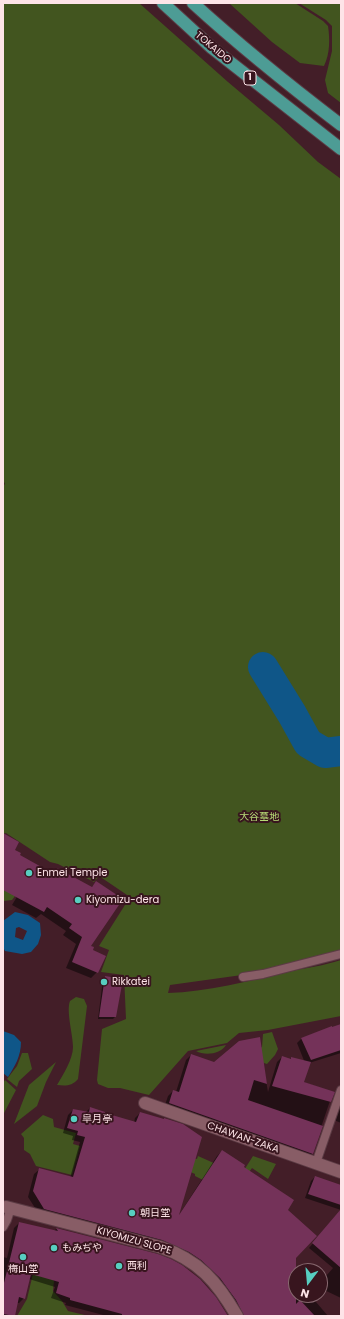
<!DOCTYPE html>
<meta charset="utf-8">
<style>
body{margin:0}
#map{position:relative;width:344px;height:1319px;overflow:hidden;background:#431e28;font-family:Poppins,sans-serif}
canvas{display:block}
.frame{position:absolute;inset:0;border:4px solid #fee4e8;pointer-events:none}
.north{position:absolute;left:288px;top:1263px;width:40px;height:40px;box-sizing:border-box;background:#38151e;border:1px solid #87686f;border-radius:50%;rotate:196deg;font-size:11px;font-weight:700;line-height:16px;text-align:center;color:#fee4e8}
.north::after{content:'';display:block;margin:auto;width:14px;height:18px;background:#57cec1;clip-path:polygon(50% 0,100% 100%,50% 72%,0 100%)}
</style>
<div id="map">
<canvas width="344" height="1319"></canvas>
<div class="frame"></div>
<div class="north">N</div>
</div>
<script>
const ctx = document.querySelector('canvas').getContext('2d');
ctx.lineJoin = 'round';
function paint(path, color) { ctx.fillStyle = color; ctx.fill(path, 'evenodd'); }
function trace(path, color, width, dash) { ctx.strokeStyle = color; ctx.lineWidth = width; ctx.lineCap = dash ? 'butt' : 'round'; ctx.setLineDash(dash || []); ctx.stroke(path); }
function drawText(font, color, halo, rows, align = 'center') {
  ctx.font = font + ' Poppins,"Noto Sans JP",sans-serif'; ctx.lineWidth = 4; ctx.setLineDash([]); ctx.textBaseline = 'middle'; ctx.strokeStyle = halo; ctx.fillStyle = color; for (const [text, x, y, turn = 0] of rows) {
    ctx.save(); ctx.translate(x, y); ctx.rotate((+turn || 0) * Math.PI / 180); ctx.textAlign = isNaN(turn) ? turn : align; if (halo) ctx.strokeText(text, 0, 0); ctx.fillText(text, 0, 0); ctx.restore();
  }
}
paint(new Path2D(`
 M3,3H139L228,82L279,125L318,162L341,179V951L242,975L170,985L168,993C206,992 250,981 287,972C305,968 323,966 341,960V1016L268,1030L239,1033L227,1043L188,1051L149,1095L120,1088H108L98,1084L97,1080L102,1029L126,1019L124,975L101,972L109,950L99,946L130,897L99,876L94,882L58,864L50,862L6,833L3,834V486L5,484L3,480Z
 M229,3H295L323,21L328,26C330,39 330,54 324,66L300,63L272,42Z
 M299,3H341V103L328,93L325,80L332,51V26L326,20Z
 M3,879L18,892L12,900L3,901Z
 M76,997L84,999L87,1006L78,1079C72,1086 66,1086 57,1085C63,1075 73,1059 73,1047C73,1035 66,1011 70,1001Z
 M272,1032L278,1049L275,1055L267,1064L252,1059L254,1051L262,1047L263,1034Z
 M226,1045C221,1054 205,1056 196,1051Z
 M22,1053H28L32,1069L19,1081L17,1087L7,1079L17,1066Z
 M56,1062L46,1082L37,1106L14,1124L29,1085Z
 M5,1080L16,1090L3,1115V1083Z
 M43,1115L53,1119L54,1127L76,1133L73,1144L80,1146L72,1175L36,1166L30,1154L24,1150V1138L21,1134Z
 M198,1156L216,1164L207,1182L195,1176V1174L186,1170L189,1157L197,1159Z
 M253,1156L276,1164L268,1179L252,1168L245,1178L241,1175Z
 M36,1261L54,1281L53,1291L62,1301L68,1311L89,1316H17L27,1299Z`), '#42551f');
paint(new Path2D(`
 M15,912L28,915L40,923L41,935L38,944L31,952L22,954L5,951L3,947V921ZM19,927L27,931L23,940L15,937L16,928Z
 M3,1031L14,1035L21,1042C21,1056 15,1066 8,1077L3,1073Z`), '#0f5688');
paint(new Path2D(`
 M3,838L19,856L52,874L57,869L91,888L96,882L89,946L97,972L91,978L66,968L76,944L63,935L66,931L41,914L36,918L12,905L18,895L3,887Z
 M105,977L115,1017L113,1019H98L103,979Z
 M341,1025V1053L309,1063L303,1082L333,1092L312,1154L307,1159L164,1108L168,1096L173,1091L176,1092L186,1060L191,1055L215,1063L259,1039L268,1092L277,1062L282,1057L290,1060L291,1058L305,1063L297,1043L302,1038Z
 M341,1100V1123L334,1120Z
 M90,1108L104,1114L134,1123L135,1118L140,1113L179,1215L217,1156L222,1151L242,1167L286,1210V1267L296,1279V1295H310L328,1316H237L196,1265L39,1214L28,1197L34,1174L40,1169L70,1178L80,1142L72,1140L73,1136L63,1133L68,1115L73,1110L86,1112Z
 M315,1177L341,1186V1298L320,1288V1283L333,1268L309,1248L341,1210L305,1198L311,1181Z
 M19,1223L54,1231L56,1229L157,1255L228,1316H107L65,1305L66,1303L51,1298L55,1287L29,1279L24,1298L19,1303H17L13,1316H3V1257L7,1258L14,1228Z`), '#0007');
trace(new Path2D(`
 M263,667L292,714L308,743L325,753L341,751`), '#0f5688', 30);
paint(new Path2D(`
 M3,833L19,842L15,850L21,853L20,855L54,874L57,868L92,887L96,881L123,899L91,946L94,947L93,950L106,956L98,973L72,962L82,937L69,928L72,924L47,907L44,912L3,890Z
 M105,976L123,979L116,1017H99Z
 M341,1024V1050L311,1060L301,1038L332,1026V1027Z
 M260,1037L267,1084L254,1080L248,1100L323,1126L313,1154L169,1103L173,1090L179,1092L191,1054L214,1062L239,1041Z
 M282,1056L291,1059V1057L311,1062L304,1082L335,1092L331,1102L272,1086Z
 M90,1107L105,1112V1113L136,1122L140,1112L164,1119V1118L183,1124L202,1137L179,1215L222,1150L245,1165L244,1167L294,1200L288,1210L317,1236L296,1258V1304L300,1300L315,1316H244L236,1300L220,1278L201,1260L189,1252L162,1240L44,1209L33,1191L39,1168L73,1177L85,1137L77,1135L78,1131L67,1128L73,1109L89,1112Z
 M315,1176L341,1185V1205L308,1194Z
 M341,1209V1268L312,1243Z
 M19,1222L58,1231L56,1228L158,1254L171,1259L182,1265L200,1279L216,1297L228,1316H122V1314L70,1300V1298L56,1293L59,1282L31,1274L25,1299L19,1297L15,1316L3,1314V1287Z`), '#743259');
const service = new Path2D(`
 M243,977L263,974L341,954
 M316,1163L341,1090
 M3,1227L7,1220L11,1208`);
const pedestrian = new Path2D(`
 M6,1207L160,1247C199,1260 217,1282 237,1316`);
const minor = new Path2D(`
 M145,1103L341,1172`);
const trunk = new Path2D(`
 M163,3L212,48L341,149
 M193,3C240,46 290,86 341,125`);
trace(service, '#5b3b44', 10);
trace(pedestrian, '#5b3b44', 14);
trace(minor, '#5b3b44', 14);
trace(trunk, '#5b3b44', 14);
trace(service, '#885d66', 8);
trace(pedestrian, '#885d66', 12);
trace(minor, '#885d66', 12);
trace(trunk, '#4d9c95', 12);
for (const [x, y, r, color] of [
 [29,873,4,"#57cec1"],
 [78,900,4,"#57cec1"],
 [104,982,4,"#57cec1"],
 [74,1119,4,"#57cec1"],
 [132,1213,4,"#57cec1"],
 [54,1248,4,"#57cec1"],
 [23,1257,4,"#57cec1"],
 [119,1266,4,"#57cec1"]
]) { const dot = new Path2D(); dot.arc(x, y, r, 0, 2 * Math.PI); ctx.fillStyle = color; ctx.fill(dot); trace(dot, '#38151e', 1.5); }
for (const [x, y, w] of [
 [250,78,12]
]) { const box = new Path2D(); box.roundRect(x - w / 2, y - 7, w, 14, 3); ctx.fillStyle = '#38151e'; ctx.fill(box); trace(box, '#fee4e8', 1); }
drawText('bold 9px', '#fee4e8', null, [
 ["1",250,78]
]);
drawText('10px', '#fee4e8', '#38151e', [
 ["TOKAIDO",213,48,40],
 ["CHAWAN-ZAKA",243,1138,19],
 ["KIYOMIZU SLOPE",134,1241,16]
]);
drawText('10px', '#b6db76', '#38151e', [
 ["大谷墓地",259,817]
]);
drawText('10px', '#fee4e8', '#38151e', [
 ["Enmei Temple",37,873],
 ["Kiyomizu-dera",86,900],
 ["Rikkatei",112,982],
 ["皐月亭",82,1119],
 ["朝日堂",140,1213],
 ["もみぢや",62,1248],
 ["西利",127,1266],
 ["梅山堂",23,1269,"center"]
], 'left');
</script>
